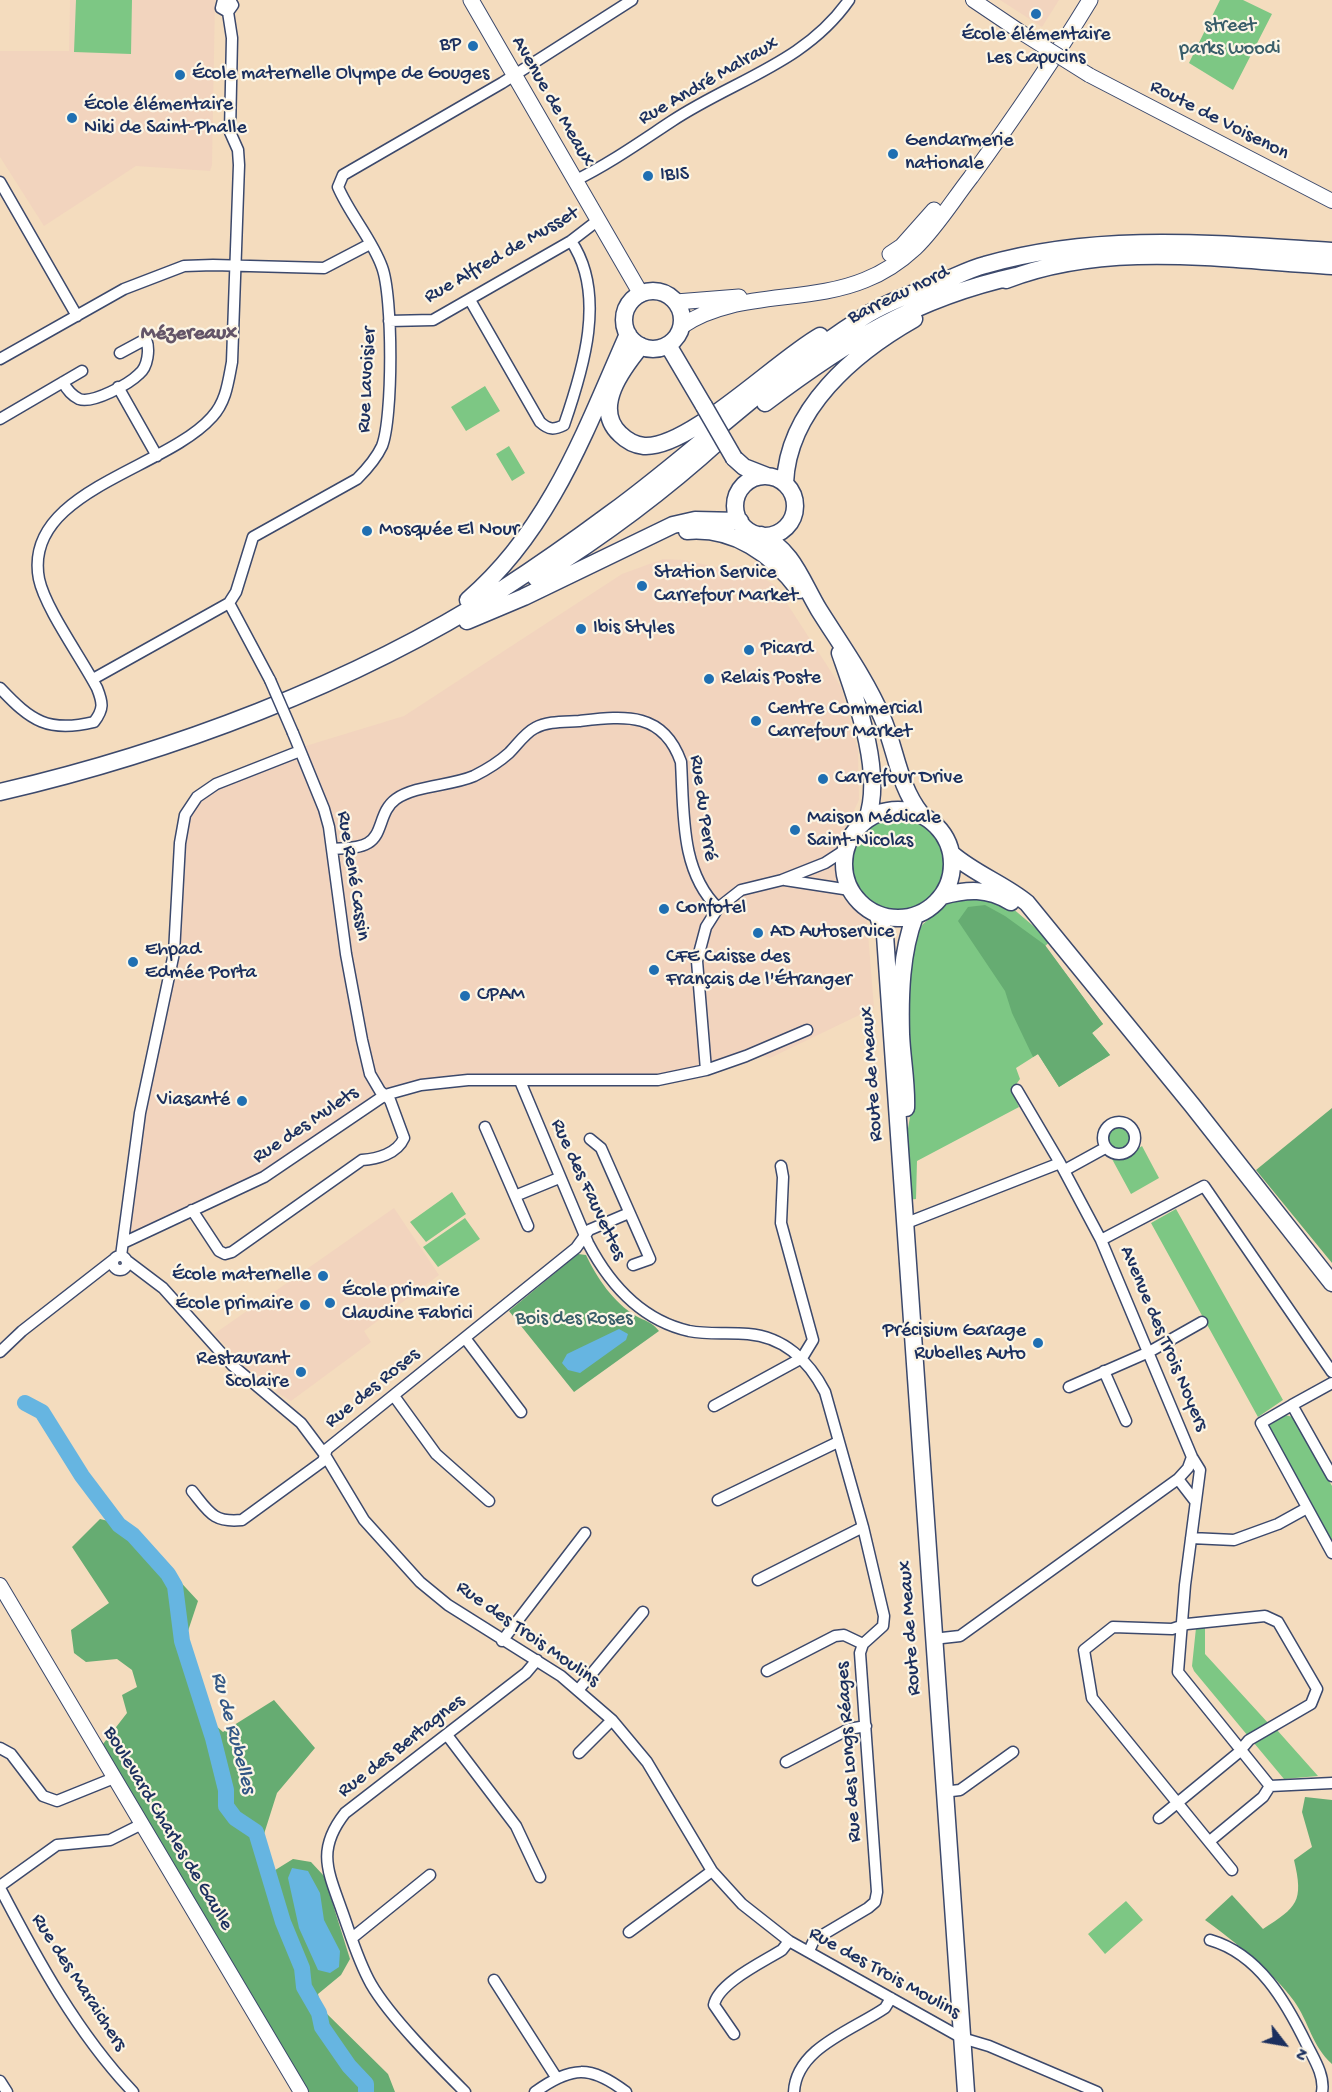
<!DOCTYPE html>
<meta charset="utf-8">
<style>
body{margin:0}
#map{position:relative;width:1332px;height:2092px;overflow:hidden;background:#f4dcbe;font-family:"Gochi Hand",sans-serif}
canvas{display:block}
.north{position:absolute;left:1254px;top:2014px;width:60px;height:60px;-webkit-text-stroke:4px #fcf5e5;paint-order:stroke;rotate:121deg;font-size:16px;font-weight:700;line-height:24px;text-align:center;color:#1b2f5e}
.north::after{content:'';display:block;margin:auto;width:21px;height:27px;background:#1b2f5e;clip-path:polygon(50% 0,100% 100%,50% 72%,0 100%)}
</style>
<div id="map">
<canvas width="1332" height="2092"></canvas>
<div class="north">N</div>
</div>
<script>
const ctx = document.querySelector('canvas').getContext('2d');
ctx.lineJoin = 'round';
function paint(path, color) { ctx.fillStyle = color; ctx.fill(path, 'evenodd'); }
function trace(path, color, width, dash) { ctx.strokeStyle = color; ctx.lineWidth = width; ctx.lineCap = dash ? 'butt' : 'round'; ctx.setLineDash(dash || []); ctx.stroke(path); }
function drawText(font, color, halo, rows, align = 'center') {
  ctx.font = font + ' "Gochi Hand",sans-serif'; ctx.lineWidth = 4.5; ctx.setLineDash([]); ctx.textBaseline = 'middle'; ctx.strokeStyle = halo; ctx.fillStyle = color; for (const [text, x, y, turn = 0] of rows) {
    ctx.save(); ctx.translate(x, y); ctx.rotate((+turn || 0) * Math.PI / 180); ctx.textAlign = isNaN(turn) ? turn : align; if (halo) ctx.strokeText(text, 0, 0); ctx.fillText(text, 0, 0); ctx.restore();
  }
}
paint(new Path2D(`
 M70,0H215L212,165L210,171L136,166L44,226L0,157V51H69Z
 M1000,0H1059L1042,27Z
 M663,559L684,560L721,568L741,565L775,585L841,687L858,751L859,800L837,846L836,873L842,897L867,921L874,1008L770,1058L758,1055L668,1083L619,1086L471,1085L439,1087L388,1097L265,1178L123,1247L168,967L179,841L196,795L299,748L404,716L622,574Z
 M394,1208L439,1275L364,1331L371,1342L291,1401L276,1392L278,1385L272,1381L265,1385L214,1334Z`), '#f2d4be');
paint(new Path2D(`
 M76,0H132L131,54L74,52Z
 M1220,0H1243L1272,14L1233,90L1189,63Z
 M485,386L500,411L466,431L451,407Z
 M509,446L525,473L512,481L496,454Z
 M849 864a49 49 0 1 1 98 0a49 49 0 1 1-98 0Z
 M967,896L1011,907L1051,941L1045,946L1103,1024L1092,1033L1110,1055L1059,1087L1038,1054L1016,1068L1020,1079L1012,1090L1019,1107L917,1161L916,1199L908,1200L907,1134L910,1117L907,1034L911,963L915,936L923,924L951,901Z
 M1106 1138a13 13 0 1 1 26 0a13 13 0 1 1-26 0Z
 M1142,1146L1159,1178L1131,1194L1112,1159L1126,1157Z
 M452,1192L466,1214L426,1242L410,1222Z
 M1176,1209L1283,1400L1258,1417L1151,1223Z
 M465,1218L480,1239L438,1267L423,1247Z
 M1285,1415L1293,1417L1332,1486V1546L1267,1427Z
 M1196,1628H1205V1654L1269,1724L1248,1736L1194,1671L1192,1666Z
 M1277,1730L1318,1776L1284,1779L1254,1743Z
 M1126,1901L1143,1920L1105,1954L1088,1934Z`), '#7dc784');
paint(new Path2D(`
 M985,905L1005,916L1045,945L1103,1024L1092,1033L1110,1055L1059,1087L1038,1054L1033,1057L1012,1013L1005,991L958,921L968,907Z
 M1332,1108V1263L1256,1170Z
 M578,1254L586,1255C597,1278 613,1302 636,1316C645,1321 652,1322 659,1331L574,1392L509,1311Z
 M100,1519L129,1526L198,1601L187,1634L213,1723L223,1732L274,1700L315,1748L277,1793L264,1834L272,1872L293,1859L311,1862L324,1876L350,1959L341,1975L318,1994L321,2008L388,2074L395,2092H307L103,1744L127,1713L122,1695L137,1687L132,1670L117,1659L86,1662L74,1653L71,1630L109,1603L72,1547Z
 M1305,1797L1332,1800V2064C1312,2046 1309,2022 1294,2001C1273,1972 1234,1941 1205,1920L1232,1895L1263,1929C1297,1907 1304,1902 1294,1860L1312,1847L1302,1812Z`), '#66ac72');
paint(new Path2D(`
 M619,1329L628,1334L626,1340L580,1373L568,1370L562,1363L567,1354Z
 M292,1868L308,1871L320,1893L324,1920L340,1951L339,1967L330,1973L318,1970L299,1928L288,1878Z`), '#66b5e1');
trace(new Path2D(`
 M25,1403L42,1412L82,1476L119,1525L133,1535L168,1574L175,1586L182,1641L213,1738L226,1790V1806L235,1818L256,1832L283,1922L302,1968L304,1987L319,2013L322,2027L349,2066L366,2084V2092`), '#66b5e1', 16);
const minor = new Path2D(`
 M223,0L221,8L228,12
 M574,181C609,164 640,142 672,121C734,80 805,63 849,0
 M0,182L77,316
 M470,300L540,422C549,430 554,430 564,425C583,370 607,294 571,241
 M389,321L433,320L571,241L597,221
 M0,359L124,289L184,266L213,265L324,268L370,244
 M63,382C67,390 71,395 79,399C93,404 129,384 139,374C148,367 150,349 146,339L120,353
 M118,387L157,456
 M0,419L82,371
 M229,603L270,680
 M93,679L229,603L236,592L253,537L357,479C367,469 376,459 382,446C393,418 393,296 382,267C372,239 350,215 338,187L343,175L502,83L632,0
 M0,688C31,721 48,733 94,722C104,709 103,703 97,688C82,659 45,608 39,579C22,491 165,470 212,417C226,402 228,383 232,362L239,165L238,150L230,132L232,38L228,12L233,5L230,0
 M332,849C343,848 358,849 368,843C383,835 379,811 396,799C416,785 451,786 474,776C486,770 499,762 509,753C517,745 525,733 535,728C548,721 564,722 579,721C625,716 663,711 681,762C684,813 680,871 718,908
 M785,880L850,890
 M706,1070L697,961L706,927L718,908L741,890L782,880L825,863L845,850
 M520,1081L588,1243C610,1285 641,1320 689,1331C709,1335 728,1332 748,1334C784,1337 809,1361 825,1392L863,1527L884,1616L883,1626L863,1644L860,1653L877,1892L875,1902L868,1908L814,1940L809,1951
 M1017,1090L1060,1163
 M1103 1138a16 16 0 1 1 32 0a16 16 0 1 1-32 0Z
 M485,1127L528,1226
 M590,1139L601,1148L650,1259L633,1265
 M781,1166L783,1177L781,1223L813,1340L802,1358
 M1065,1170L1105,1148
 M515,1196L559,1178
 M192,1210L219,1251L225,1254L232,1252L362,1160C377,1159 397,1154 404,1138L390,1100L380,1091L370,1074L362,1040L346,954L329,827L324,809L293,733
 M904,1224L1060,1163L1101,1240L1192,1457L1200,1470L1185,1585L1178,1672L1270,1786L1332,1783
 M1101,1240L1204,1186L1332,1372
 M123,1243L264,1177L385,1095L421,1085L468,1080H658L706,1070L746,1056L807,1030
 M113 1263a7 7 0 1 1 14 0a7 7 0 1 1-14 0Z
 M121,1256L140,1113L174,953L180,843L185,815L197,797L216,784L300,751
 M126,1260L163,1288L232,1365L301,1423L325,1455L364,1520L420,1582L448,1605L561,1676L612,1720L647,1762L712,1871L742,1904L789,1941L962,2038L989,2046L1097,2092
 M465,1338L521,1412
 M0,1352L22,1331L113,1260
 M1104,1371L1126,1421
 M1069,1387L1149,1352L1202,1322
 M394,1396L436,1454L489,1501
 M1292,1405L1332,1383
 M714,1406L802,1358
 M1332,1476L1292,1405L1261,1423L1332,1553
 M1178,1479L1195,1501
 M192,1491C209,1512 213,1523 242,1520L323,1461L327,1449L576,1248L589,1230L629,1213
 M718,1500L838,1442
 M1191,1538L1234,1540L1278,1524L1307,1508
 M758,1580L863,1527
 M933,1639L960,1636L1178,1479L1188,1468L1192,1457
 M502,1641L585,1533
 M767,1671L835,1636L844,1635L863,1644
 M579,1689L643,1612
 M447,1735L516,1826L540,1877
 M0,1748L11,1754L43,1796L57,1801L114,1778
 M579,1753L612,1720
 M786,1762L849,1729L866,1726
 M943,1792L960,1790L1013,1752
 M1159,1818L1238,1753L1249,1740L1311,1704L1317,1689L1278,1622L1265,1616L1187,1624L1172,1629L1113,1627L1084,1650L1092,1698L1232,1870
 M1211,1840L1263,1797L1270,1786
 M0,1886L57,1845L110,1840L142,1824
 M0,1888C37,1959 77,2033 133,2092
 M629,1932L712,1871
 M352,1938L430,1875
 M1210,1940C1259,1954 1286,2002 1307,2045C1314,2059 1325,2076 1322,2092
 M494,1980L556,2077
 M734,2034L714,2005C718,1983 763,1962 782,1950L789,1941
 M0,2081L7,2092
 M465,2092C438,2065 390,2017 371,1984C358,1961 351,1936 342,1911C328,1871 316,1850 345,1813L526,1673L537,1660
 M535,2092C572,2066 590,2065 626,2092
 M794,2092C796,2048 853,2030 885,2008L891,1998`);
const tertiary = new Path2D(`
 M973,0L1019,31
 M1089,75L1332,201
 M0,1585L301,2092`);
const secondary = new Path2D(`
 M471,0L641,294
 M890,254L902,246L934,210
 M676,302L739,297
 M682,326C734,290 807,304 865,280C883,273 901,261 915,248C936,228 953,200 971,177C1013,119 1053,61 1090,0`);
const primary = new Path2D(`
 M1006,280C1108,240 1226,260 1332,266
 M624 320a29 29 0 1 1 58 0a29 29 0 1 1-58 0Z
 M668,345L704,406
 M641,346C623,368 592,408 620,434C627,441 635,445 644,446C689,449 777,360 820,336
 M765,403C846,342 915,298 1016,276
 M734,458L744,467L767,476
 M735 506a30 30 0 1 1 60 0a30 30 0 1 1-60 0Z
 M785,483C788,409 854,353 914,319
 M687,531C734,527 772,554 799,590
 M761,535C793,550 802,582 819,610C841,645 865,678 882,717C896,749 898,785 921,814
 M536,578C602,537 664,491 721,439
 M468,600C550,530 586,429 628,334
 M467,621L524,597L673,525L695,520L740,521
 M840,653C856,699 884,772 867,819
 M0,792C169,753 354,684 501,590C538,566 575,540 610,514C697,451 772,375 862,318C885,303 912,294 937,284C953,278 969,269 985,265C1099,232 1216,244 1332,251
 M844 864a54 54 0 1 1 108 0a54 54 0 1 1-108 0Z
 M952,854C975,874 1004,884 1027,903L1192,1105L1332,1283
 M942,896C968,889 987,888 1011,902
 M877,914L885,935L966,2092
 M906,1108C907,1083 902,1059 901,1034C900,996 901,952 915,916`);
trace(minor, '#3c496c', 13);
trace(tertiary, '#3c496c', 16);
trace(secondary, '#3c496c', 17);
trace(primary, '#3c496c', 19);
trace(minor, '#fff', 10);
trace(tertiary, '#fff', 14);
trace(secondary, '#fff', 15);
trace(primary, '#fff', 16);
const minorBridge = new Path2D(`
 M270,680L293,733`);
const tertiaryBridge = new Path2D(`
 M1019,31L1089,75`);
const primaryBridge = new Path2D(`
 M704,406L734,458`);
trace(minorBridge, '#3c496c', 13, []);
trace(tertiaryBridge, '#3c496c', 16, []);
trace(primaryBridge, '#3c496c', 19, []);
trace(minorBridge, '#fff', 10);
trace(tertiaryBridge, '#fff', 14);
trace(primaryBridge, '#fff', 16);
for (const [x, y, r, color] of [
 [1036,14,6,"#1f6fb2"],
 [473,46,6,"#1f6fb2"],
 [180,75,6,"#1f6fb2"],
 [72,118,6,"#1f6fb2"],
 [893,154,6,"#1f6fb2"],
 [648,176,6,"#1f6fb2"],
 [367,531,6,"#1f6fb2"],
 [642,586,6,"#1f6fb2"],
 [581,629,6,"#1f6fb2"],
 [749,650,6,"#1f6fb2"],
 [709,679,6,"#1f6fb2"],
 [756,721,6,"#1f6fb2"],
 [823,779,6,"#1f6fb2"],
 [795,830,6,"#1f6fb2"],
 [664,909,6,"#1f6fb2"],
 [758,933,6,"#1f6fb2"],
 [133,962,6,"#1f6fb2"],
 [654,970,6,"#1f6fb2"],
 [465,996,6,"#1f6fb2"],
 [242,1101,6,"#1f6fb2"],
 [323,1276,6,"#1f6fb2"],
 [330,1303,6,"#1f6fb2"],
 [305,1305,6,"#1f6fb2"],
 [1038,1343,6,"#1f6fb2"],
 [301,1372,6,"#1f6fb2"]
]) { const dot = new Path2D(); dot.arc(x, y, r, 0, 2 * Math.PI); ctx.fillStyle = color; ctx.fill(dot); trace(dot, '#fcf5e5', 2); }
drawText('20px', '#385d69', '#fcf5e5', [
 ["street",1230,27],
 ["parks woodi",1230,50],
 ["Bois des Roses",574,1320]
]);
drawText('20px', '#1b2f5e', '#fcf5e5', [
 ["École élémentaire",1036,36,"center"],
 ["Les Capucins",1036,59,"center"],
 ["BP",461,46,"right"],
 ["École maternelle Olympe de Gouges",192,75],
 ["École élémentaire",84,106],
 ["Niki de Saint-Phalle",84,129],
 ["Gendarmerie",905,142],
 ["nationale",905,165],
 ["IBIS",660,176],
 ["Mosquée El Nour",379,531],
 ["Station Service",654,574],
 ["Carrefour Market",654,597],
 ["Ibis Styles",593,629],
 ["Picard",761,650],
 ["Relais Poste",721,679],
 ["Centre Commercial",768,710],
 ["Carrefour Market",768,733],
 ["Carrefour Drive",835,779],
 ["Maison Médicale",807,819],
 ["Saint-Nicolas",807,842],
 ["Confotel",676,909],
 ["AD Autoservice",770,933],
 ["Ehpad",145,951],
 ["Edmée Porta",145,974],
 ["CFE Caisse des",666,958],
 ["Français de l'Étranger",666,981],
 ["CPAM",477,996],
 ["Viasanté",230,1101,"right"],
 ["École maternelle",311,1276,"right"],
 ["École primaire",342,1292],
 ["Claudine Fabrici",342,1315],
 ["École primaire",293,1305,"right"],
 ["Précisium Garage",1026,1332,"right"],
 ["Rubelles Auto",1026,1355,"right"],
 ["Restaurant",289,1360,"right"],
 ["Scolaire",289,1383,"right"]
], 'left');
drawText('20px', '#1b2f5e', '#fcf5e5', [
 ["Rue André Malraux",709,82,-30],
 ["Avenue de Meaux",552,102,60],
 ["Route de Voisenon",1219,121,27],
 ["Rue Alfred de Musset",502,256,-30],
 ["Barreau nord",899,296,-26],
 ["Rue Lavoisier",368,380,-87],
 ["Rue du Perré",702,808,82],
 ["Rue René Cassin",352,876,81],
 ["Route de Meaux",873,1074,-94],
 ["Rue des Mulets",306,1126,-34],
 ["Rue des Fauvettes",587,1190,65],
 ["Avenue des Trois Noyers",1163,1339,67],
 ["Rue des Roses",373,1389,-39],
 ["Route de Meaux",911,1628,-94],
 ["Rue des Trois Moulins",527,1635,35],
 ["Rue des Bertagnes",402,1747,-38],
 ["Rue des Longs Réages",850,1752,-94],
 ["Boulevard Charles de Gaulle",167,1829,59],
 ["Rue des Trois Moulins",884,1974,29],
 ["Rue des Maraichers",78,1983,57]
]);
drawText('bold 21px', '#645568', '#fcf5e5', [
 ["Mézereaux",189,335]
]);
drawText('italic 21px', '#325785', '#fcf5e5', [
 ["Ru de Rubelles",232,1733,75]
]);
</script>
